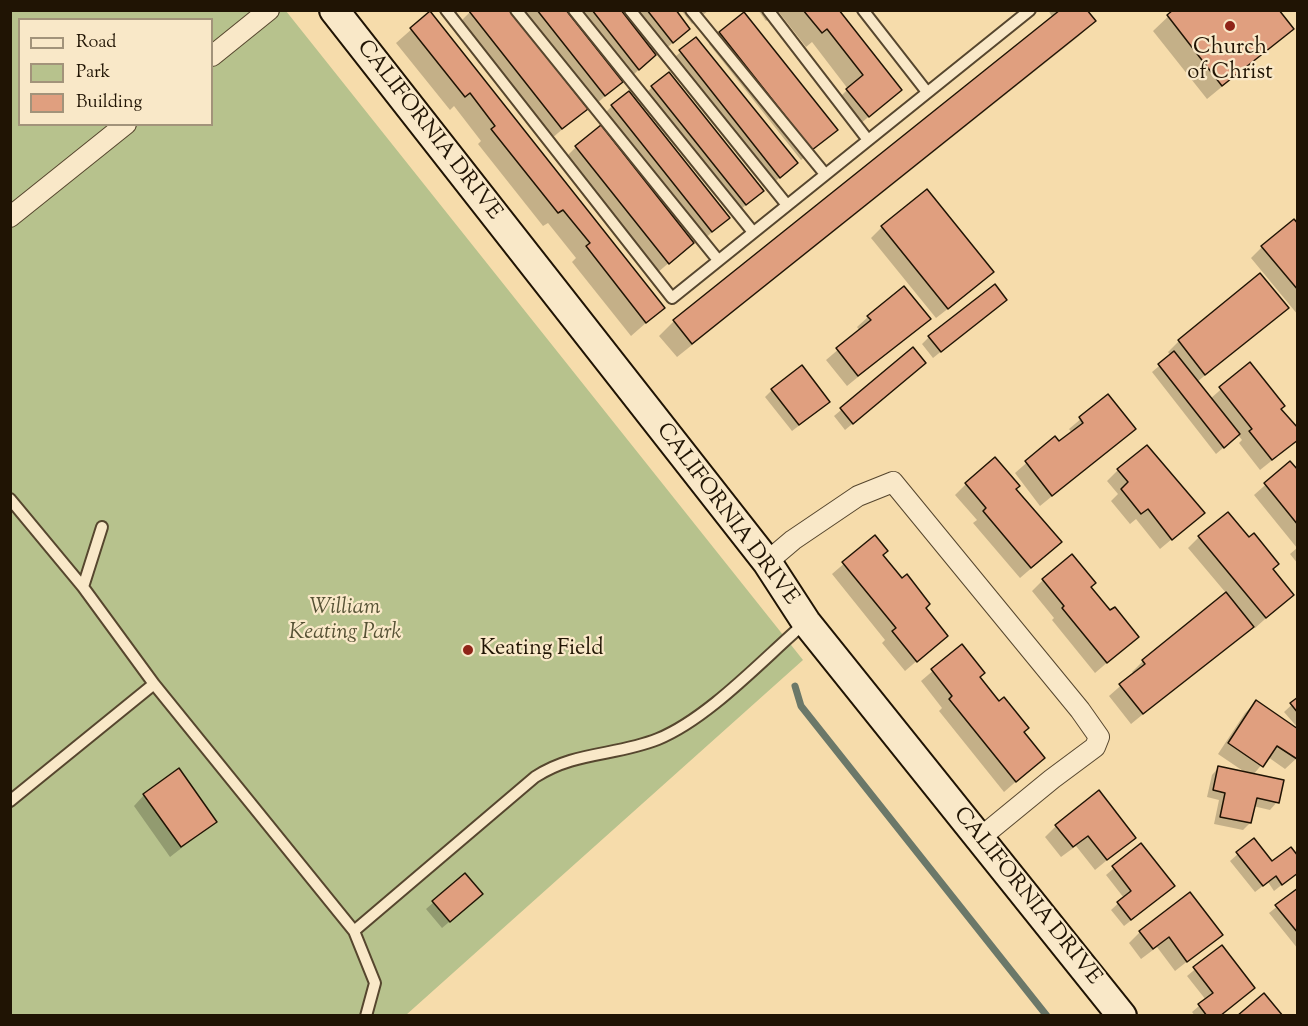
<!DOCTYPE html>
<style>
body{margin:0}
#map{position:relative;width:1308px;height:1026px;overflow:hidden;background:#f6dcab;font-family:"Sorts Mill Goudy",serif}
canvas{display:block}
.frame{position:absolute;inset:0;border:12px solid #201404;pointer-events:none}
.legend{position:absolute;left:18px;top:18px;width:195px;height:108px;box-sizing:border-box;background:#f9e8c8;border:2px solid #a2937a;margin:0;padding:8px 10px;list-style:none;font-size:18px;color:#201404}
.legend li{display:flex;align-items:center;gap:12px;height:30px}
.legend b{width:30px;border:2px solid #a2937a}
</style>
<div id="map">
<canvas width="1308" height="1026"></canvas>
<div class="frame"></div>
<ul class="legend">
<li><b style="height:8px;background:#f9e8c8"></b>Road</li>
<li><b style="height:16px;background:#b7c28d"></b>Park</li>
<li><b style="height:16px;background:#e09f7f"></b>Building</li>
</ul>
</div>
<script>
const ctx = document.querySelector('canvas').getContext('2d');
ctx.lineJoin = 'round';
function paint(path, color) { ctx.fillStyle = color; ctx.fill(path, 'evenodd'); }
function trace(path, color, width, dash) { ctx.strokeStyle = color; ctx.lineWidth = width; ctx.lineCap = dash ? 'butt' : 'round'; ctx.setLineDash(dash || []); ctx.stroke(path); }
function drawText(font, color, halo, rows, align = 'center') {
  ctx.font = font + ' "Sorts Mill Goudy",serif'; ctx.lineWidth = 4.5; ctx.setLineDash([]); ctx.textBaseline = 'middle'; ctx.strokeStyle = halo; ctx.fillStyle = color; for (const [text, x, y, turn = 0] of rows) {
    ctx.save(); ctx.translate(x, y); ctx.rotate((+turn || 0) * Math.PI / 180); ctx.textAlign = isNaN(turn) ? turn : align; if (halo) ctx.strokeText(text, 0, 0); ctx.fillText(text, 0, 0); ctx.restore();
  }
}
paint(new Path2D(`
 M10,11H286L803,660L406,1015H11ZM20,20H212V124H20Z`), '#b7c28d');
paint(new Path2D(`
 M472,10H508L586,109L551,139L459,23Z
 M517,10H564L621,82L594,106Z
 M573,10H619L654,55L628,80Z
 M628,10H674L677,39L661,53Z
 M681,10H709L692,24Z
 M758,10H837L900,90L853,130L833,104L848,89L812,42L806,47L778,11L766,21Z
 M1048,10H1085L1094,21L1079,36L677,357L659,336L674,321L1053,18Z
 M1175,10L1292,29L1207,99L1153,31Z
 M430,13L663,308L631,336L572,262L576,258L548,223L543,226L478,144L481,141L454,106L450,110L396,43Z
 M744,14L836,130L801,160L709,44Z
 M696,39L796,163L769,187L669,62Z
 M652,87L762,190L735,215L642,98Z
 M612,106L728,218L701,242L601,117Z
 M576,147L692,243L657,273L565,158Z
 M1298,226V315L1251,258L1262,247Z
 M882,227L981,283L936,318L871,238Z
 M1260,275L1287,308L1197,382L1210,399L1250,364L1290,446L1260,470L1239,443L1242,440L1238,435L1216,454L1152,372L1171,356L1168,352L1179,341Z
 M1005,300L933,358L922,344L929,337Z
 M868,317L929,319L847,386L826,360L860,331L857,327Z
 M913,349L917,370L845,430L834,416Z
 M772,390L821,409L792,431L765,397Z
 M1108,396L1134,429L1040,506L1015,473L1055,438L1059,444L1072,433L1069,429Z
 M1290,463L1298,473V564L1290,554L1297,548L1254,495Z
 M1118,470L1203,513L1160,549L1136,519L1130,524L1111,501L1118,494L1107,481Z
 M966,484L1015,489L1049,553L1020,578L973,523L977,520L955,495Z
 M875,537L881,555L946,636L905,671L882,643L885,640L832,574Z
 M1199,537L1271,569L1292,595L1255,628L1253,625L1131,724L1109,696L1134,674L1132,672L1143,661L1226,593L1188,548Z
 M1043,580L1089,587L1110,612L1137,637L1095,673L1052,620L1054,618L1032,591Z
 M962,646L978,678L1043,758L1004,792L939,711L942,708L921,681Z
 M1298,699V728L1284,712Z
 M1256,702L1298,730V757L1285,769L1268,757L1253,775L1277,802L1270,810L1253,806L1250,823L1243,830L1214,824L1219,800L1207,797L1212,775L1219,767L1246,773L1218,754L1245,713Z
 M144,795L215,822L170,857L134,806Z
 M1056,826L1134,838L1095,870L1076,846L1061,857L1045,837Z
 M1254,840L1272,863L1298,872L1274,891L1268,882L1255,892L1230,861Z
 M1141,845L1166,893L1124,926L1111,910L1124,898L1106,875Z
 M465,875L474,901L442,928L426,909Z
 M1298,890V949L1269,913Z
 M1140,932L1221,935L1175,971L1157,947L1141,959L1129,943Z
 M1222,947L1220,1016H1195L1192,1012L1206,1000L1187,976Z`), '#0003');
trace(new Path2D(`
 M795,686L801,706L1047,1016`), '#6b7869', 7);
const building = new Path2D(`
 M510,10L588,109L562,129L469,11Z
 M537,10H566L623,82L605,96Z
 M592,10H621L656,55L639,70Z
 M647,10H676L690,29L673,43Z
 M803,10H839L902,90L869,117L846,89L863,75L827,29L822,33Z
 M1060,10H1087L1096,21L692,344L673,320Z
 M1173,10H1279L1294,29L1222,86L1167,15Z
 M430,11L665,308L646,323L586,246L590,243L563,210L558,213L491,129L495,126L470,93L465,97L410,28Z
 M744,12L838,130L812,150L719,32Z
 M696,37L798,163L780,178L679,50Z
 M669,72L764,191L746,205L651,86Z
 M629,91L730,218L712,232L611,105Z
 M601,125L694,243L669,264L575,146Z
 M927,189L994,272L948,309L881,226Z
 M1294,219L1298,224V290L1261,246Z
 M1260,273L1289,308L1205,375L1178,340Z
 M995,284L1007,300L941,352L928,336Z
 M904,286L931,319L858,376L836,348L871,320L867,316Z
 M913,347L926,363L853,424L840,408Z
 M1174,351L1240,434L1224,448L1158,364Z
 M1250,362L1285,406L1281,409L1298,428V440L1272,460L1249,431L1252,429L1219,387Z
 M802,365L830,402L799,425L771,389Z
 M1108,394L1136,429L1052,496L1025,461L1055,436L1059,441L1083,423L1079,417Z
 M1147,445L1205,513L1172,540L1148,509L1141,514L1121,489L1128,482L1117,469Z
 M995,457L1020,486L1016,489L1062,542L1031,568L983,511L986,508L965,483Z
 M1290,461L1298,470V525L1264,483Z
 M1228,512L1249,537L1254,533L1279,564L1273,569L1294,595L1266,618L1198,536Z
 M875,535L888,551L883,555L902,578L907,574L930,604L926,608L948,636L917,662L892,631L896,628L842,562Z
 M1072,554L1096,583L1091,587L1110,610L1115,607L1139,637L1107,663L1062,608L1064,606L1042,579Z
 M1226,592L1254,627L1143,714L1119,684L1145,664L1142,660Z
 M962,644L985,673L980,677L999,701L1004,697L1029,728L1024,732L1045,758L1016,782L949,699L952,696L931,669Z
 M1298,697V713L1290,703Z
 M1256,700L1298,729L1297,759L1277,746L1263,767L1228,743Z
 M1218,766L1284,780L1279,803L1257,798L1251,823L1220,817L1225,793L1213,790Z
 M179,768L217,822L181,847L143,794Z
 M1099,790L1136,838L1107,860L1088,836L1073,847L1055,825Z
 M1254,838L1272,861L1291,847L1298,856V873L1282,885L1276,876L1263,886L1236,852Z
 M1141,843L1175,886L1131,920L1117,902L1131,891L1112,866Z
 M465,873L483,894L450,922L432,901Z
 M1298,888V933L1275,905Z
 M1190,892L1223,935L1187,962L1169,937L1153,949L1139,931Z
 M1222,945L1255,988L1220,1016H1207L1198,1004L1213,993L1193,967Z
 M1264,993L1283,1016H1237Z`);
paint(building, '#e09f7f');
trace(building, '#201404', 1.5);
const lane = new Path2D(`
 M446,10L672,298L1030,10
 M516,10L718,260
 M574,10L753,232
 M630,10L787,205
 M691,10L825,174
 M768,10L868,140
 M863,10L927,92
 M10,499L83,587L154,684
 M83,587L102,527
 M10,801L154,684L354,931L535,777C575,751 616,756 658,739C709,718 763,659 806,622
 M354,931L375,983L366,1016`);
const street = new Path2D(`
 M212,56L269,10
 M10,217L126,124
 M767,562L793,540L858,496L893,482L1080,710L1099,737L1095,747L1052,779L980,838`);
const secondary = new Path2D(`
 M334,10L767,562L806,622L1122,1016`);
trace(lane, '#56462e', 14);
trace(street, '#56462e', 22);
trace(secondary, '#201404', 32);
trace(lane, '#f9e8c8', 10);
trace(street, '#f9e8c8', 20);
trace(secondary, '#f9e8c8', 28);
for (const [x, y, r, color] of [
 [1230,26,6,"#8f2418"],
 [468,650,6,"#8f2418"]
]) { const dot = new Path2D(); dot.arc(x, y, r, 0, 2 * Math.PI); ctx.fillStyle = color; ctx.fill(dot); trace(dot, '#f9e8c8', 2); }
drawText('22px', '#201404', '#f9e8c8', [
 ["Church",1230,49],
 ["of Christ",1230,74],
 ["Keating Field",480,650,"left"]
]);
drawText('22px', '#201404', '#f9e8c8', [
 ["CALIFORNIA DRIVE",428,131,52],
 ["CALIFORNIA DRIVE",726,515,53],
 ["CALIFORNIA DRIVE",1026,897,51]
]);
drawText('italic 22px', '#555134', '#f9e8c8', [
 ["William",345,609],
 ["Keating Park",345,634]
]);
</script>
